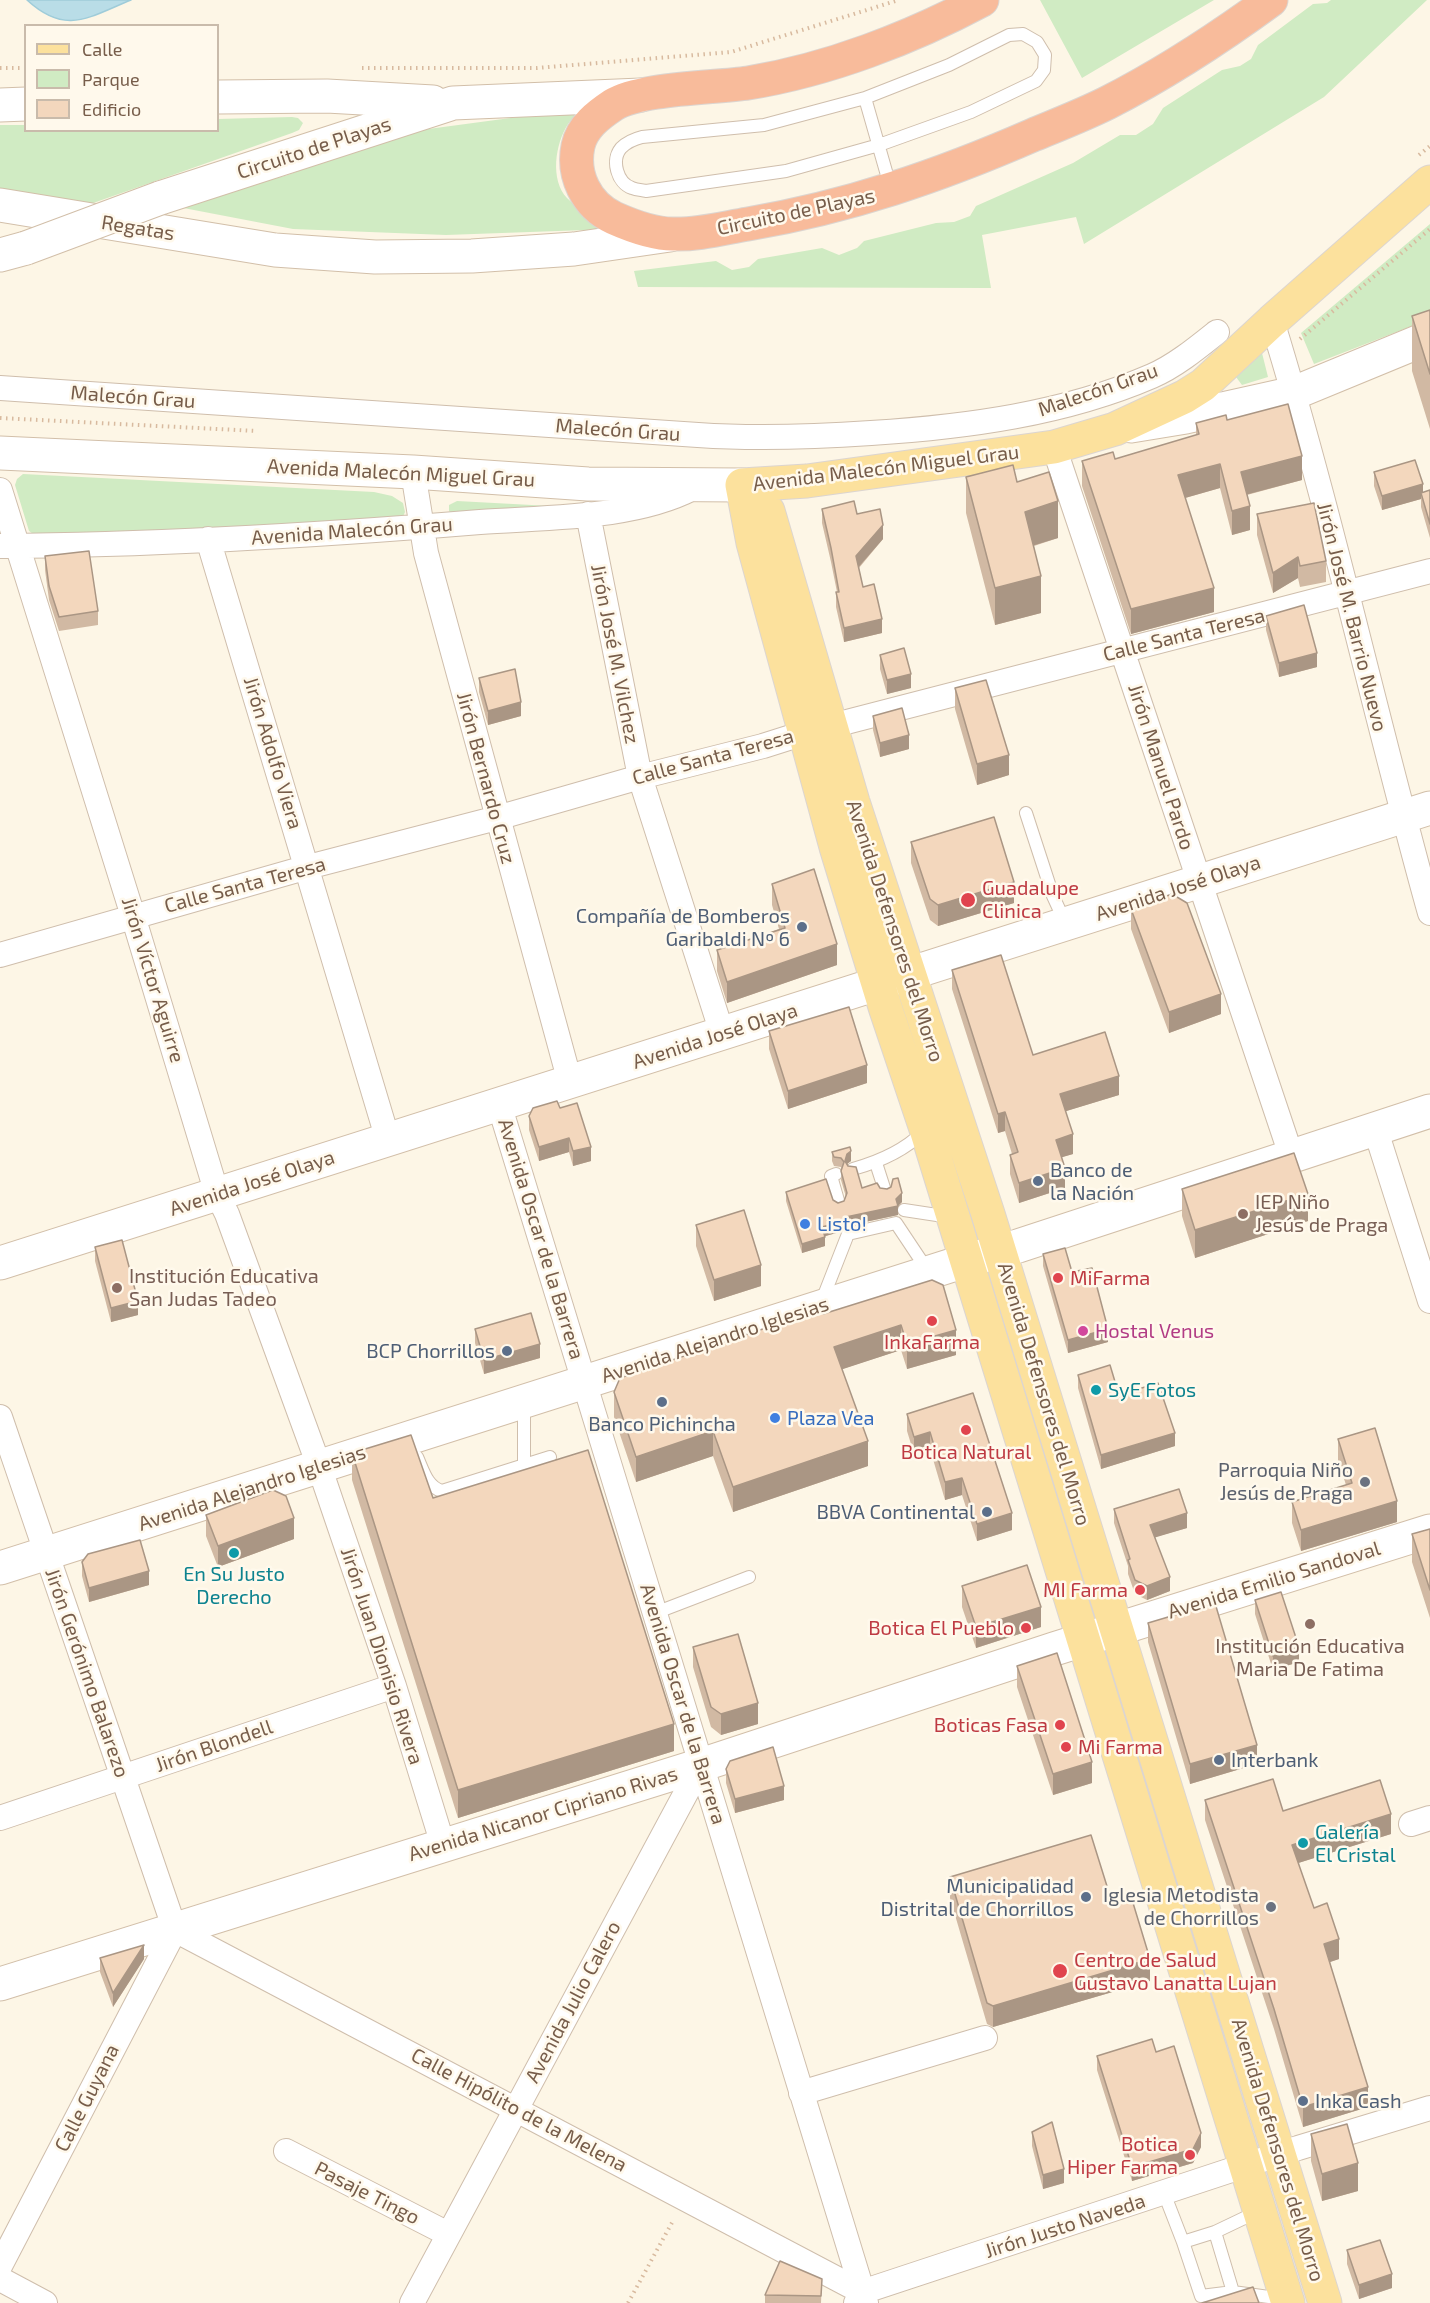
<!DOCTYPE html>
<meta charset="utf-8">
<style>
body{margin:0}
#map{position:relative;width:1430px;height:2303px;overflow:hidden;background:#fdf6e6;font-family:"Exo 2",sans-serif}
canvas{display:block}
.legend{position:absolute;left:24px;top:24px;width:195px;height:108px;box-sizing:border-box;background:#fff9ec;border:2px solid #c9bbab;margin:0;padding:8px 10px;list-style:none;font-size:18px;color:#775d4a}
.legend li{display:flex;align-items:center;gap:12px;height:30px}
.legend b{width:30px;border:2px solid #c9bbab}
</style>
<div id="map">
<canvas width="1430" height="2303"></canvas>
<ul class="legend">
<li><b style="height:8px;background:#fce19d"></b>Calle</li>
<li><b style="height:16px;background:#d0ebc3"></b>Parque</li>
<li><b style="height:16px;background:#f3d7bd"></b>Edificio</li>
</ul>
</div>
<script>
const ctx = document.querySelector('canvas').getContext('2d');
ctx.lineJoin = 'round';
function paint(path, color) { ctx.fillStyle = color; ctx.fill(path, 'evenodd'); }
function trace(path, color, width, dash) { ctx.strokeStyle = color; ctx.lineWidth = width; ctx.lineCap = dash ? 'butt' : 'round'; ctx.setLineDash(dash || []); ctx.stroke(path); }
function drawText(font, color, halo, rows, align = 'center') {
  ctx.font = font + ' "Exo 2",sans-serif'; ctx.lineWidth = 5; ctx.setLineDash([]); ctx.textBaseline = 'middle'; ctx.strokeStyle = halo; ctx.fillStyle = color; for (const [text, x, y, turn = 0] of rows) {
    ctx.save(); ctx.translate(x, y); ctx.rotate((+turn || 0) * Math.PI / 180); ctx.textAlign = isNaN(turn) ? turn : align; if (halo) ctx.strokeText(text, 0, 0); ctx.fillText(text, 0, 0); ctx.restore();
  }
}
paint(new Path2D(`
 M1040,0H1214L1082,78Z
 M1331,0H1427L1324,97L1084,244L1076,217L982,235L991,288L638,287L634,271L716,261L732,270L749,267L758,259L822,248L839,255L857,248L864,241L936,223L954,222L970,216L976,206L1073,163L1120,135H1136L1153,124L1163,108L1222,70L1240,66L1251,59L1258,45L1313,4L1327,3Z
 M585,108C580,113 572,118 568,124C555,144 550,180 567,198C581,212 597,220 614,229L446,235L293,229L173,206L288,175L391,134Z
 M292,117L298,118L303,123L299,130L292,133L79,208L0,196V125H25L26,130H218V119Z
 M1430,224V319L1314,364L1301,333Z
 M1262,353L1268,377L1242,385L1236,377Z
 M23,474L374,492L392,496L403,503L405,512L401,521L39,538L29,531L15,485L17,479Z
 M457,501L588,508L453,515L449,511V505Z`), '#d0ebc3');
const water = new Path2D(`
 M27,0H131C89,17 66,36 27,0Z`);
paint(water, '#b9dde7');
trace(water, '#9fccd9', 1.5);
const lane = new Path2D(`
 M1023,34L1037,42L1045,55L1044,70L1036,81L971,112L879,145L786,171L646,191C642,190 637,190 632,188C617,183 611,160 621,148C627,142 634,139 642,137L764,125L865,98L949,65L1009,35Z
 M865,98L891,189
 M1026,813L1053,896L1065,922
 M876,1163L885,1191
 M853,1169C878,1162 904,1151 923,1132
 M836,1174L831,1176L839,1204
 M904,1210L950,1217
 M821,1303L848,1234L896,1223L928,1271
 M524,1402V1464
 M417,1457C423,1470 427,1487 442,1491L550,1457
 M655,1613L749,1577
 M1164,2193L1183,2242L1201,2296L1233,2292L1283,2299
 M1215,2232L1233,2292
 M1183,2242L1215,2232L1259,2211`);
const street = new Path2D(`
 M1272,321C1332,516 1375,717 1430,913
 M0,388L698,435C756,439 813,437 871,433C966,427 1064,414 1152,376C1175,366 1197,348 1217,332
 M1054,447L1291,1155
 M413,472L426,553L570,1082
 M0,490L133,916L217,1194L227,1214L319,1466L394,1686L443,1845
 M588,514L640,777L722,1033
 M208,539L388,1140
 M0,546C160,545 321,535 480,522C547,517 634,519 693,488
 M0,955L308,867L497,818L640,777L763,746L804,733L1430,571
 M499,1104L866,2303
 M1375,1128L1430,1301
 M0,1417L175,1930
 M0,1818L394,1686
 M1411,1824L1430,1818
 M175,1930L862,2292
 M801,2093L985,2038
 M286,2151L448,2234
 M0,2266L175,1930
 M0,2279L45,2303
 M412,2303L701,1765
 M856,2303L862,2292L1298,2148L1430,2108`);
const secondary = new Path2D(`
 M218,97L327,96L433,102
 M0,105L26,104
 M160,198L453,103L641,95
 M0,205L275,250L375,257L472,256L574,249L670,235
 M0,255L26,248
 M1131,426L1186,417L1294,393L1430,337
 M0,453L413,472L588,484L742,485
 M0,1263L1430,808
 M0,1568L965,1261L1018,1246L1430,1111
 M0,1984L701,1765L1054,1649L1430,1531`);
const primary = new Path2D(`
 M768,511L853,802L988,1214L1325,2303
 M1288,2303L926,1129L886,1010L836,847L753,543L742,485L807,481L1054,447L1115,429L1184,397L1203,385L1272,321L1430,182`);
const highway = new Path2D(`
 M982,0C911,38 828,70 748,83C714,88 640,88 613,105C598,115 582,127 578,146C572,175 586,205 614,218C632,226 653,234 673,234C698,235 724,228 748,224C848,207 939,176 1033,135C1057,125 1083,115 1107,103C1164,74 1219,38 1271,0`);
trace(lane, '#cfbeac', 14);
trace(street, '#cfbeac', 26);
trace(secondary, '#d2bfa9', 35);
trace(primary, '#dcd5d0', 35);
trace(highway, '#dcd5d0', 35);
trace(new Path2D(`
 M0,68H26
 M362,68H537L731,52L899,0
 M1419,155L1430,146
 M1300,339L1430,229
 M0,418L257,431
 M628,2303L674,2219`), '#d8ba9f', 4, [1.5, 4.5]);
trace(lane, '#fff', 12);
trace(street, '#fff', 24);
trace(secondary, '#fff', 33);
trace(primary, '#fce19d', 33);
trace(highway, '#f8bb9b', 33);
const secondaryBridge = new Path2D(`
 M26,248L160,198`);
trace(secondaryBridge, '#d2bfa9', 35, []);
trace(secondaryBridge, '#fff', 33);
paint(new Path2D(`
 M1430,310V429L1412,371V316Z
 M1227,420L1302,480L1247,495L1250,530L1232,535L1220,488L1185,498L1214,612L1131,634L1082,486V461L1115,459L1196,435V423Z
 M1374,472L1423,493L1430,490V538L1421,507V499L1382,510L1374,486Z
 M966,477L1017,482L1058,538L1034,546L1041,613L995,625L966,513Z
 M822,509L857,514L883,539L859,568L863,587L882,633L844,642L836,607V592H837L831,562L822,523Z
 M1257,514L1326,561V582L1300,587L1298,578L1273,593L1257,535Z
 M45,556L98,611V625L59,631L49,600L45,570Z
 M1266,616L1317,667L1279,677L1266,630Z
 M880,655L911,688L887,694L880,669Z
 M479,678L521,716L488,725L479,692Z
 M955,688L1009,775L977,785L955,709Z
 M873,716L909,749L880,757L873,730Z
 M911,842L1014,903L938,926L930,920L911,863Z
 M772,884L837,965L727,1003L717,971V950L779,929L772,905Z
 M1131,909L1221,1014L1169,1033L1131,929Z
 M952,970L1033,1055L1119,1095L1066,1111L1073,1154L1062,1157L1065,1188L1019,1203L1010,1174V1155L1012,1154L1005,1131L998,1133L952,989Z
 M769,1031L867,1083L788,1109L769,1049Z
 M560,1108L591,1161L573,1166L569,1152L539,1161L529,1130V1116Z
 M832,1152L851,1161L847,1164L862,1188H880L902,1202L898,1206V1215L846,1226L840,1232L825,1236V1246L802,1253L786,1201V1192L833,1200L838,1203L844,1201L846,1197L841,1180L842,1169L841,1167L834,1166L832,1161Z
 M1182,1189L1308,1221L1195,1258L1182,1216Z
 M696,1225L761,1286L714,1301L696,1246Z
 M95,1247L138,1315L111,1322L95,1261Z
 M1043,1254L1072,1272L1108,1342L1068,1353L1043,1266Z
 M932,1280L956,1355L907,1369L901,1350L842,1369L868,1466L733,1512L713,1456L636,1482L614,1417V1392L823,1314Z
 M475,1329L540,1358L484,1374L475,1343Z
 M1078,1375L1119,1395L1175,1446L1101,1469L1078,1388Z
 M973,1393L1012,1530L977,1541L962,1495L945,1500L930,1449L914,1454L907,1431V1414Z
 M1338,1439L1397,1522L1301,1551L1292,1523V1502L1346,1485L1338,1460Z
 M352,1453L433,1498L674,1751L458,1818L352,1480Z
 M1114,1509L1187,1528L1155,1537L1170,1591L1147,1600L1135,1594L1128,1574V1566L1114,1523Z
 M206,1515L294,1539L218,1567L206,1536Z
 M1430,1529V1618L1412,1562V1534Z
 M82,1562L149,1585L89,1602L82,1576Z
 M962,1586L1041,1627L976,1648L962,1607Z
 M1255,1600L1299,1662L1273,1670L1255,1614Z
 M1148,1623L1257,1764L1190,1784L1148,1642Z
 M693,1647L758,1724L721,1735L711,1727L693,1667Z
 M1017,1666L1092,1783L1053,1795L1017,1687Z
 M726,1769L784,1800L735,1813L726,1783Z
 M1205,1800L1283,1811L1391,1834L1298,1863L1314,1908L1339,1959L1330,1962L1368,2107L1303,2127L1274,2029L1205,1820Z
 M950,1877L1150,1981L993,2027L987,2024L950,1898Z
 M100,1958L144,1959L113,2007L100,1972Z
 M1156,2052L1201,2147L1193,2163L1132,2181L1097,2070V2056Z
 M1032,2132L1064,2183L1043,2189L1032,2146Z
 M1311,2134L1358,2191L1322,2201L1311,2161Z
 M1347,2250L1392,2288L1359,2299L1347,2264Z
 M822,2279L821,2303H765V2295Z`), '#d1b9a3');
paint(new Path2D(`
 M1302,456V480L1241,496V472Z
 M1220,464V488L1178,500V475Z
 M1423,484V498L1421,493V499L1382,510V496Z
 M1058,501V538L1025,548V512Z
 M1250,506V530L1232,535V511Z
 M883,525V539L856,570V556Z
 M1298,557V578L1273,593V573Z
 M1041,576V613L995,625V588Z
 M1214,588V612L1131,634V609Z
 M882,619V633L844,642V628Z
 M1317,653V667L1279,677V663Z
 M911,674V688L887,694V680Z
 M521,702V716L488,725V711Z
 M909,735V749L880,757V743Z
 M1009,755V775L977,785V764Z
 M1014,882V903L938,926V905Z
 M837,944V965L727,1003V982Z
 M1221,994V1014L1169,1033V1012Z
 M867,1065V1083L788,1109V1091Z
 M1119,1076V1095L1060,1113V1094Z
 M1005,1112V1131L998,1133V1114Z
 M1073,1134V1154L1056,1159V1140Z
 M569,1138V1152L539,1161V1147Z
 M591,1147V1161L573,1166V1151Z
 M851,1151V1161L847,1164L845,1161L847,1154Z
 M1065,1168V1188L1019,1203V1183Z
 M902,1193V1202L898,1206V1215L846,1226L840,1232L822,1237V1227L846,1217L896,1199Z
 M1308,1194V1221L1195,1258V1230Z
 M825,1237V1246L802,1253V1244Z
 M761,1265V1286L714,1301V1280Z
 M138,1301V1315L111,1322V1308Z
 M901,1325V1350L834,1372V1347Z
 M1108,1329V1342L1068,1353V1340Z
 M956,1330V1355L907,1369V1344Z
 M540,1344V1358L484,1374V1360Z
 M713,1431V1456L636,1482V1457Z
 M930,1432V1449L914,1454V1437Z
 M1175,1433V1446L1101,1469V1455Z
 M868,1441V1466L733,1512V1487Z
 M962,1478V1495L945,1500V1482Z
 M1397,1501V1522L1301,1551V1530Z
 M1012,1513V1530L977,1541V1524Z
 M1187,1513V1528L1150,1539V1525Z
 M294,1518V1539L218,1567V1546Z
 M149,1571V1585L89,1602V1588Z
 M1170,1577V1591L1147,1600V1586Z
 M1041,1607V1627L976,1648V1627Z
 M1299,1647V1662L1273,1670V1656Z
 M758,1703V1724L721,1735V1714Z
 M674,1724V1751L458,1818V1790Z
 M1257,1745V1764L1190,1784V1764Z
 M1092,1762V1783L1053,1795V1774Z
 M784,1786V1800L735,1813V1799Z
 M1391,1814V1834L1292,1865V1845Z
 M1339,1939V1959L1324,1964V1944Z
 M144,1945V1959L113,2007V1993Z
 M1150,1959V1981L993,2027V2006Z
 M1368,2087V2107L1303,2127V2107Z
 M1201,2133V2147L1193,2163L1132,2181V2167Z
 M1358,2163V2191L1322,2201V2174Z
 M1064,2169V2183L1043,2189V2175Z
 M1392,2274V2288L1359,2299V2285Z`), '#aa9684');
const building = new Path2D(`
 M1430,310V374L1412,316Z
 M1288,404L1302,456L1241,472L1250,506L1232,511L1220,464L1178,475L1214,588L1131,609L1082,461L1113,452L1115,459L1199,434L1196,423L1226,415L1227,420Z
 M1415,460L1423,484L1382,496L1374,472Z
 M1013,465L1017,482L1049,472L1058,501L1025,512L1041,576L995,588L966,477Z
 M1430,490V524L1421,493Z
 M854,501L857,514L880,509L883,525L856,556L863,587L874,584L882,619L844,628L836,592H839L831,548L822,509Z
 M1314,503L1326,561L1300,566L1298,557L1273,573L1257,514Z
 M89,551L98,611L59,617L49,586L45,556Z
 M1304,605L1317,653L1279,663L1266,616Z
 M904,648L911,674L887,680L880,655Z
 M515,669L521,702L488,711L479,678Z
 M986,680L1009,755L977,764L955,688Z
 M902,708L909,735L880,743L873,716Z
 M994,817L1014,882L938,905L930,899L911,842Z
 M814,869L837,944L727,982L717,950L785,928L772,884Z
 M1172,894L1187,903L1221,994L1169,1012L1131,909Z
 M1001,955L1033,1055L1105,1032L1119,1076L1060,1094L1073,1134L1056,1140L1065,1168L1019,1183L1010,1155L1018,1152L1005,1112L998,1114L952,970Z
 M849,1007L867,1065L788,1091L769,1031Z
 M557,1101L560,1108L577,1103L591,1147L573,1151L569,1138L539,1147L529,1116L533,1108Z
 M850,1147L851,1151L847,1154L845,1161L848,1166L856,1167L862,1188L877,1183L880,1188L887,1189L891,1187L893,1179L898,1178L902,1193L896,1199L898,1206L846,1217L840,1222L822,1227L825,1237L802,1244L786,1192L826,1179L833,1200L838,1203L844,1201L847,1193L841,1171L844,1162L841,1158L834,1157L832,1152Z
 M1294,1153L1308,1194L1195,1230L1182,1189Z
 M744,1210L761,1265L714,1280L696,1225Z
 M122,1240L138,1301L111,1308L95,1247Z
 M1065,1248L1072,1272L1092,1268L1108,1329L1068,1340L1043,1254Z
 M932,1280L943,1285L956,1330L907,1344L901,1325L834,1347L868,1441L733,1487L713,1431L636,1457L614,1392L620,1378L821,1309L823,1314Z
 M531,1313L540,1344L484,1360L475,1329Z
 M1110,1365L1119,1395L1158,1383L1175,1433L1101,1455L1078,1375Z
 M973,1393L1012,1513L977,1524L962,1478L945,1482L930,1432L914,1437L907,1414Z
 M1375,1428L1397,1501L1301,1530L1292,1502L1352,1483L1338,1439Z
 M411,1435L433,1498L588,1450L674,1724L458,1790L352,1453Z
 M1179,1489L1187,1513L1150,1525L1170,1577L1147,1586L1135,1580L1128,1560L1130,1559L1114,1509Z
 M273,1490L286,1496L294,1518L218,1546L206,1515Z
 M1430,1529V1590L1412,1534Z
 M140,1540L149,1571L89,1588L82,1562L88,1554Z
 M1027,1565L1041,1607L976,1627L962,1586Z
 M1281,1592L1299,1647L1273,1656L1255,1600Z
 M1215,1603L1257,1745L1190,1764L1148,1623Z
 M738,1634L758,1703L721,1714L711,1707L693,1647Z
 M1057,1653L1092,1762L1053,1774L1017,1666Z
 M773,1747L784,1786L735,1799L726,1769L730,1761Z
 M1273,1779L1283,1811L1380,1780L1391,1814L1292,1845L1314,1908L1327,1903L1339,1939L1324,1944L1368,2087L1303,2107L1274,2009L1205,1800Z
 M1091,1835L1111,1899L1130,1893L1150,1959L993,2006L987,2003L950,1877Z
 M144,1945L113,1993L100,1958Z
 M1152,2039L1156,2052L1174,2046L1201,2133L1193,2149L1132,2167L1097,2056Z
 M1052,2122L1064,2169L1043,2175L1032,2132Z
 M1347,2124L1358,2163L1322,2174L1311,2134Z
 M1380,2240L1392,2274L1359,2285L1347,2250Z
 M780,2261L822,2279L821,2296L765,2295Z
 M1253,2287L1259,2303H1202Z`);
paint(building, '#f3d7bd');
trace(building, '#aa9684', 1.5);
for (const [x, y, r, color] of [
 [968,900,8,"#e0444e"],
 [802,927,6,"#5c6f8a"],
 [1038,1181,6,"#5c6f8a"],
 [1243,1214,6,"#8d6e63"],
 [805,1224,6,"#3f7fe0"],
 [1058,1278,6,"#e0444e"],
 [117,1288,6,"#8d6e63"],
 [932,1321,6,"#e0444e"],
 [1083,1331,6,"#d1479c"],
 [507,1351,6,"#5c6f8a"],
 [1096,1390,6,"#0f9aa8"],
 [662,1402,6,"#5c6f8a"],
 [775,1418,6,"#3f7fe0"],
 [966,1430,6,"#e0444e"],
 [1365,1482,6,"#6b7280"],
 [987,1512,6,"#5c6f8a"],
 [234,1553,6,"#0f9aa8"],
 [1140,1590,6,"#e0444e"],
 [1310,1624,6,"#8d6e63"],
 [1026,1628,6,"#e0444e"],
 [1060,1725,6,"#e0444e"],
 [1066,1747,6,"#e0444e"],
 [1219,1760,6,"#5c6f8a"],
 [1303,1843,6,"#0f9aa8"],
 [1086,1897,6,"#5c6f8a"],
 [1271,1907,6,"#6b7280"],
 [1060,1971,8,"#e0444e"],
 [1303,2101,6,"#5c6f8a"],
 [1190,2155,6,"#e0444e"]
]) { const dot = new Path2D(); dot.arc(x, y, r, 0, 2 * Math.PI); ctx.fillStyle = color; ctx.fill(dot); trace(dot, '#fff9ec', 2); }
drawText('20px', '#775d4a', '#fff9ec', [
 ["Circuito de Playas",314,148,-18],
 ["Circuito de Playas",796,212,-12],
 ["Regatas",138,228,9],
 ["Malecón Grau",1098,390,-19],
 ["Malecón Grau",133,397,4],
 ["Malecón Grau",618,430,4],
 ["Avenida Malecón Miguel Grau",886,468,-7],
 ["Avenida Malecón Miguel Grau",401,473,3],
 ["Avenida Malecón Grau",352,531,-4],
 ["Jirón José M. Barrio Nuevo",1352,617,76],
 ["Calle Santa Teresa",1184,635,-14],
 ["Jirón José M. Vilchez",615,654,79],
 ["Jirón Adolfo Viera",273,753,73],
 ["Calle Santa Teresa",713,757,-15],
 ["Jirón Manuel Pardo",1161,767,72],
 ["Jirón Bernardo Cruz",486,778,75],
 ["Calle Santa Teresa",245,885,-15],
 ["Avenida José Olaya",1178,888,-18],
 ["Avenida Defensores del Morro",895,931,72],
 ["Jirón Víctor Aguirre",153,980,73],
 ["Avenida José Olaya",715,1036,-18],
 ["Avenida José Olaya",252,1183,-18],
 ["Avenida Oscar de la Barrera",541,1239,73],
 ["Avenida Alejandro Iglesias",715,1340,-18],
 ["Avenida Defensores del Morro",1044,1394,73],
 ["Avenida Alejandro Iglesias",252,1488,-18],
 ["Avenida Emilio Sandoval",1274,1580,-17],
 ["Jirón Juan Dionisio Rivera",382,1656,72],
 ["Jirón Gerónimo Balarezo",87,1673,71],
 ["Avenida Oscar de la Barrera",683,1704,73],
 ["Jirón Blondell",214,1746,-19],
 ["Avenida Nicanor Cipriano Rivas",543,1814,-17],
 ["Avenida Julio Calero",573,2002,-62],
 ["Calle Guyana",87,2098,-63],
 ["Calle Hipólito de la Melena",519,2110,28],
 ["Avenida Defensores del Morro",1278,2150,73],
 ["Pasaje Tingo",367,2193,27],
 ["Jirón Justo Naveda",1065,2226,-18]
]);
drawText('20px', '#be3a42', '#fff9ec', [
 ["Guadalupe",982,888],
 ["Clinica",982,911],
 ["MiFarma",1070,1278],
 ["InkaFarma",932,1342,"center"],
 ["Botica Natural",966,1452,"center"],
 ["MI Farma",1128,1590,"right"],
 ["Botica El Pueblo",1014,1628,"right"],
 ["Boticas Fasa",1048,1725,"right"],
 ["Mi Farma",1078,1747],
 ["Centro de Salud",1074,1960],
 ["Gustavo Lanatta Lujan",1074,1983],
 ["Botica",1178,2144,"right"],
 ["Hiper Farma",1178,2167,"right"]
], 'left');
drawText('20px', '#4e5e75', '#fff9ec', [
 ["Compañía de Bomberos",790,916],
 ["Garibaldi Nº 6",790,939],
 ["Banco de",1050,1170,"left"],
 ["la Nación",1050,1193,"left"],
 ["BCP Chorrillos",495,1351],
 ["Banco Pichincha",662,1424,"center"],
 ["BBVA Continental",975,1512],
 ["Interbank",1231,1760,"left"],
 ["Municipalidad",1074,1886],
 ["Distrital de Chorrillos",1074,1909],
 ["Inka Cash",1315,2101,"left"]
], 'right');
drawText('20px', '#785e54', '#fff9ec', [
 ["IEP Niño",1255,1202],
 ["Jesús de Praga",1255,1225],
 ["Institución Educativa",129,1276],
 ["San Judas Tadeo",129,1299],
 ["Institución Educativa",1310,1646,"center"],
 ["Maria De Fatima",1310,1669,"center"]
], 'left');
drawText('20px', '#366cbe', '#fff9ec', [
 ["Listo!",817,1224],
 ["Plaza Vea",787,1418]
], 'left');
drawText('20px', '#b23c85', '#fff9ec', [
 ["Hostal Venus",1095,1331]
], 'left');
drawText('20px', '#0d838f', '#fff9ec', [
 ["SyE Fotos",1108,1390],
 ["En Su Justo",234,1574,"center"],
 ["Derecho",234,1597,"center"],
 ["Galería",1315,1832],
 ["El Cristal",1315,1855]
], 'left');
drawText('20px', '#5b616d', '#fff9ec', [
 ["Parroquia Niño",1353,1470],
 ["Jesús de Praga",1353,1493],
 ["Iglesia Metodista",1259,1895],
 ["de Chorrillos",1259,1918]
], 'right');
</script>
